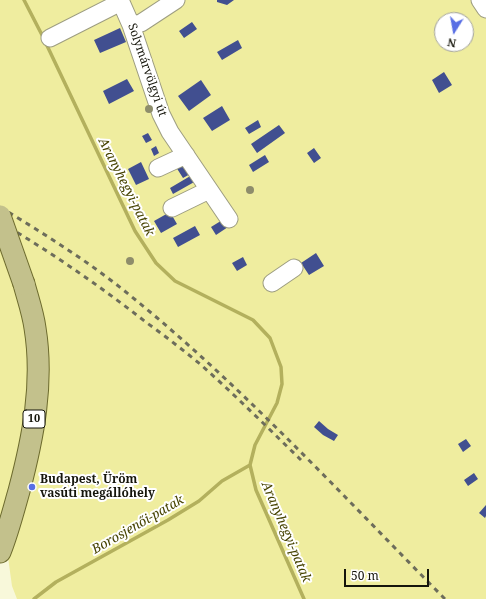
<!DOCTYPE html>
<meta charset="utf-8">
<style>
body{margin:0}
#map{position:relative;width:486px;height:599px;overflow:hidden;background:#f8f8da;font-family:"Noto Serif",serif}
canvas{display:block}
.north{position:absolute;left:434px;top:12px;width:40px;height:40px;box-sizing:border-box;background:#fff;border:1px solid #a1a19d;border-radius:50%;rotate:191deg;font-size:11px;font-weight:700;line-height:16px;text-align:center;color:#15150b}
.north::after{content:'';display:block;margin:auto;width:14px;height:18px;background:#586ee4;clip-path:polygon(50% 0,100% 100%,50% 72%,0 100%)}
.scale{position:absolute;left:344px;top:569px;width:85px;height:18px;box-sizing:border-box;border:2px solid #15150b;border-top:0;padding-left:5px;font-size:12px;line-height:14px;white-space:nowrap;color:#15150b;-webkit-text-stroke:3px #fff;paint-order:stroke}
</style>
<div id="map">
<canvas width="486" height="599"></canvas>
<div class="north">N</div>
<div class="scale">50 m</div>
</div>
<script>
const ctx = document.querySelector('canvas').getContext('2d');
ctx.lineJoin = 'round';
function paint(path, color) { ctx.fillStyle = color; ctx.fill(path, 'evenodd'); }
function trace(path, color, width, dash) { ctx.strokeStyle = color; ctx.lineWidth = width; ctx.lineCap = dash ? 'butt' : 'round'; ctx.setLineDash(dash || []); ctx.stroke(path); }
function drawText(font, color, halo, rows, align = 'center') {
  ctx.font = font + ' "Noto Serif",serif'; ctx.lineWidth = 4; ctx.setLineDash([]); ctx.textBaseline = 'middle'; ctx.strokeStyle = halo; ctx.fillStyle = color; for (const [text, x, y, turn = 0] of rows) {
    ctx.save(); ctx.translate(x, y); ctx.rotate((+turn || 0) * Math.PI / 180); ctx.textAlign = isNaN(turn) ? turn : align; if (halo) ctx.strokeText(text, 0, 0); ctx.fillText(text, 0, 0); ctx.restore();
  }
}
paint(new Path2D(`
 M0,0H486V599H17L12,586L6,543L0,517ZM442,20H466V44H442Z`), '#efed9f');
trace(new Path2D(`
 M24,0L42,35L135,231L156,263L175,281L253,320L270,338L281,367L282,384L277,403L255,445L250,465L256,490L304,599
 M34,599L56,582L168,520L199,501L222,481L250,465`), '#b3b05d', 3.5);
paint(new Path2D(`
 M217,0H234L227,5L217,2Z
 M192,22L197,29L184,38L179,31Z
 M120,28L126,42L100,53L94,40Z
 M238,40L242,48L222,60L217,52Z
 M444,72L452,85L439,93L432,80Z
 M127,79L134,91L109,104L103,91Z
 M201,80L211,95L189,111L178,96Z
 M222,106L230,120L212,131L203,118Z
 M258,120L261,127L249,134L245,128Z
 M279,125L285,133L257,153L251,144Z
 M148,133L152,140L146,143L142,136Z
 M156,146L159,153L154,156L151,149Z
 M314,148L321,158L314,163L307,153Z
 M265,155L269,162L253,172L249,165Z
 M141,162L149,179L136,185L128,169Z
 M185,162L192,173L183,178L176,167Z
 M192,175L196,181L173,194L170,188Z
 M170,212L177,224L161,233L154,221Z
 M224,219L228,227L216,235L211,227Z
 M195,226L200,235L178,247L173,238Z
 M316,253L324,266L309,275L301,263Z
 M243,257L247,265L237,271L232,263Z
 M319,421L328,429L338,435L334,441L323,435L314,427Z
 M466,439L471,446L463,452L458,444Z
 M474,473L478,479L468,486L464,480Z
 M486,505V516L485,518L479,513Z`), '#414f90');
const minor = new Path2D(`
 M120,0L131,25L161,114L170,132L229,219
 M480,0L486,9
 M131,25L141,23L176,0
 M50,38L121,2
 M158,168L186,155
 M172,208L209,190
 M272,283L294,268`);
const major = new Path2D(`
 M0,552C8,532 13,512 19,491C33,438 44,383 35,328C33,313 28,299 24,284`);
trace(minor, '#9d9d81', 19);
trace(major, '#6c6a2d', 23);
trace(minor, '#fff', 17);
trace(major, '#c3c18c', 21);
trace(new Path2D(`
 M0,207C46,235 91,263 132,297C245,389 343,496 445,599
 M0,222C52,253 100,286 147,323C165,336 183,350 200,364C235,395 268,428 301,460`), '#6d6d5b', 3, [5, 5]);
const majorBridge = new Path2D(`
 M0,216L24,284`);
trace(majorBridge, '#6c6a2d', 23, []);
trace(majorBridge, '#c3c18c', 21);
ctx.fillStyle = '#8e8d6b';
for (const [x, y] of [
 [149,109],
 [250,190],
 [130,261]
]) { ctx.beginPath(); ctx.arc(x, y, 4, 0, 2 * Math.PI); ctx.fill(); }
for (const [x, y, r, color] of [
 [32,487,4,"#586ee4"]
]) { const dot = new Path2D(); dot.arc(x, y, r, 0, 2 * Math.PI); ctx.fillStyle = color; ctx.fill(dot); trace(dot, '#fff', 1.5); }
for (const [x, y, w] of [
 [34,419,22]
]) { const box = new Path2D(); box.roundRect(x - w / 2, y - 9, w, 18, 3); ctx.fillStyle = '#fff'; ctx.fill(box); trace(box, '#15150b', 1); }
drawText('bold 11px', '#15150b', null, [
 ["10",34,419]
]);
drawText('12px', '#15150b', '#fff', [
 ["Solymárvölgyi út",147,70,71]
]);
drawText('bold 12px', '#15150b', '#fff', [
 ["Budapest, Üröm",40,480],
 ["vasúti megállóhely",40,494]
], 'left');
drawText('italic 13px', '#464300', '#fff', [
 ["Aranyhegyi-patak",126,187,63],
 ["Borosjenői-patak",138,525,-30],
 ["Aranyhegyi-patak",286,532,67]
]);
</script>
